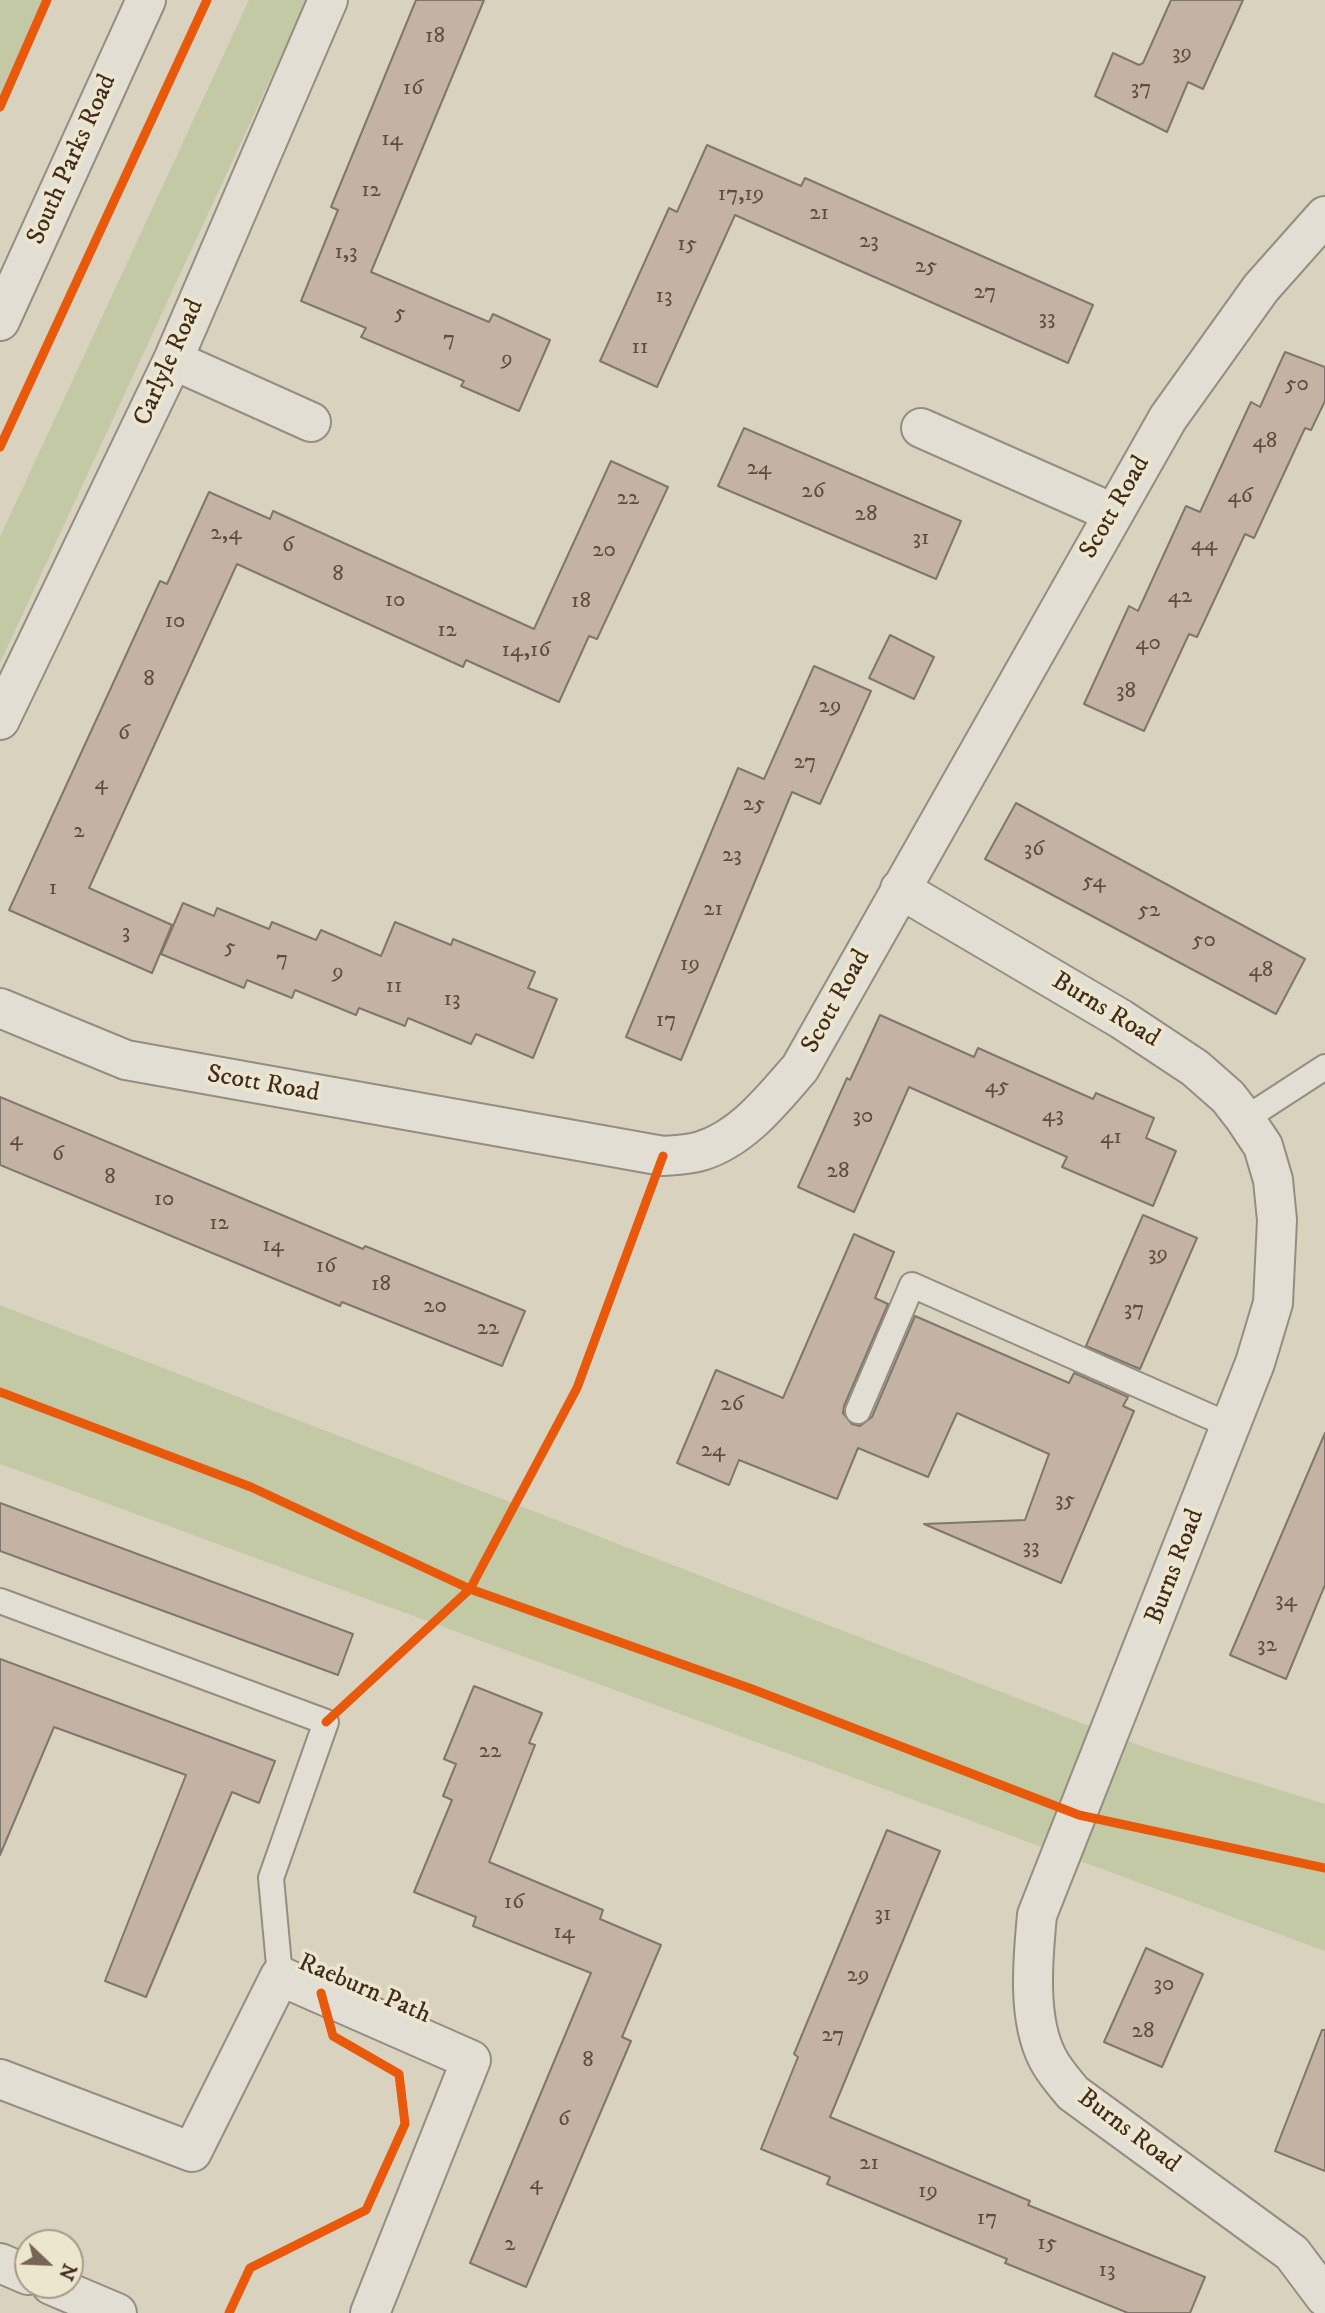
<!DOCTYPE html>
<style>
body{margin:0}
#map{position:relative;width:1325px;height:2313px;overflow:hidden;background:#d9d2bf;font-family:"IM FELL DW Pica",serif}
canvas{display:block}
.north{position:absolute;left:14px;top:2229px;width:70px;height:70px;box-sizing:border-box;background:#ede6ce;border:2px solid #a89b86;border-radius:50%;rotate:113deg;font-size:19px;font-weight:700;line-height:28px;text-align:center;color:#412b1a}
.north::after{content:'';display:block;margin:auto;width:24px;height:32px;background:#766554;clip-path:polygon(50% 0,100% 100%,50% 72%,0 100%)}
</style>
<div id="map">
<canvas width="1325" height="2313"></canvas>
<div class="north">N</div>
</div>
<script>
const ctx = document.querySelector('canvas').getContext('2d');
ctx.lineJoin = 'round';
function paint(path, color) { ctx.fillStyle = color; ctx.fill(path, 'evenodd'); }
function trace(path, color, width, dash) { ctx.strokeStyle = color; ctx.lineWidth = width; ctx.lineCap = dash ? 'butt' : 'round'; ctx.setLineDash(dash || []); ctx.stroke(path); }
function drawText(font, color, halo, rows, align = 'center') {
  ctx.font = font + ' "IM FELL DW Pica",serif'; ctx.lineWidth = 7; ctx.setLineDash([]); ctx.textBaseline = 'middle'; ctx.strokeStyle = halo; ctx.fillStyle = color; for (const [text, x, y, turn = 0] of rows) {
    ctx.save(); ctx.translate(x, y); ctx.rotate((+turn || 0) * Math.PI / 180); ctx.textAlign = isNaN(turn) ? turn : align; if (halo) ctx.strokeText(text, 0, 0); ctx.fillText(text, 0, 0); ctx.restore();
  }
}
paint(new Path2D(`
 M0,0H47L0,107Z
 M249,0H307L0,663V537Z
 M0,1305L1154,1751L1325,1804V1951L0,1464Z`), '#c3c8a5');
const building = new Path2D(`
 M416,0H484L371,272L489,322L493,314L550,340L519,411L461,386L464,381L361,337L366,328L301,301L338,210L331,207Z
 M1171,0H1243L1203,89L1188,82L1167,132L1095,96L1113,53L1139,65L1143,63Z
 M707,145L801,186L805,178L1093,305L1068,363L735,215L657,387L600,361L669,208L677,212Z
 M1285,352L1325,367V401L1311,430L1305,428L1254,538L1245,534L1197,637L1189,634L1144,731L1084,704L1129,606L1138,611L1186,506L1200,512L1251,402L1260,407Z
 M744,428L961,521L936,579L718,486Z
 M611,461L668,487L597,639L589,636L559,702L466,660L463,667L237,564L89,888L172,925L152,973L9,910L160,581L167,584L209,492L270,519L273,511L534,629Z
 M890,635L934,657L914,699L869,678Z
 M814,666L871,691L820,804L792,792L681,1060L626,1037L738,768L764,779Z
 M1016,803L1305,959L1276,1014L985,859Z
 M183,903L214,916L217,908L269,929L272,922L316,940L321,930L381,956L395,922L451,945L453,939L535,972L528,988L557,999L533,1058L476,1034L471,1044L408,1018L405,1026L359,1008L356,1015L295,990L292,998L247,980L244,988L161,954Z
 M880,1015L974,1057L978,1048L1093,1099L1096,1093L1154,1118L1146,1138L1176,1151L1153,1206L1062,1167L1067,1157L909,1087L854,1212L798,1187L847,1078L850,1080Z
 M0,1097L363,1249L365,1246L525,1311L502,1366L342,1302L340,1306L0,1165Z
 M1143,1215L1197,1238L1140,1369L1086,1346Z
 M854,1234L894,1252L875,1298L888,1304L844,1406L843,1413L852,1424L860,1426L872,1417L915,1316L1069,1383L1074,1373L1128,1397L1123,1406L1134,1411L1061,1583L924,1524L1025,1520L1049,1454L957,1413L928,1477L858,1448L837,1499L739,1460L729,1485L677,1463L716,1370L783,1398Z
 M1325,1433V1585L1286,1679L1230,1655Z
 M0,1503L353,1634L338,1675L0,1551Z
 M0,1659L275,1761L259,1803L232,1792L146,1997L105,1981L186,1775L54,1727L0,1855Z
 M474,1686L542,1713L529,1743L535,1745L489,1862L603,1910L600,1919L661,1945L622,2037L631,2041L526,2287L470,2263L591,1973L473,1926L476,1917L414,1892L452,1800L443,1796L456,1764L444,1759Z
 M887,1830L940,1851L830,2117L1030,2201L1028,2205L1205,2277L1190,2313H1128L1005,2263L1007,2259L827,2184L830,2177L761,2149L798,2057L794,2054Z
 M1146,1948L1203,1974L1162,2067L1104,2042Z
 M1322,2030H1325V2171L1275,2151Z`);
paint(building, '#c4b3a5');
trace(building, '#7e776b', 2);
const service = new Path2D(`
 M1245,1119L1325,1067
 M858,1411L912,1285L1231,1426
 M0,1601L326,1722L271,1878L280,1976`);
const minor = new Path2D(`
 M173,360L311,422
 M921,428L1113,513
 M0,720L173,360L328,0
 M900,889L1121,1019L1195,1068L1228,1097L1245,1119L1263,1146L1273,1180L1277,1220L1273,1303L1255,1363L1037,1915C1033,1958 1027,2017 1047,2057C1053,2070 1064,2082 1073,2093L1292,2253L1325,2297
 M0,1008L126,1060L663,1156C675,1155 689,1155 701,1151C743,1138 772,1100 800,1068L1168,418L1261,288L1325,216
 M0,2079L192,2152L280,1976L471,2060L370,2313`);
const tertiary = new Path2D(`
 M0,321L146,0
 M0,2263L28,2275
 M51,2285L117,2313`);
trace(service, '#948d81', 28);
trace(minor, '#948d81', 42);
trace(tertiary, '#948d81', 42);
trace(service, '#e2ded4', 24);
trace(minor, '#e2ded4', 38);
trace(tertiary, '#e2ded4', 38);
trace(new Path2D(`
 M0,107L47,0
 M0,447L207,0
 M0,1392L251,1487L470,1589L752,1689L1079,1815L1325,1868
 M326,1722L470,1589L577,1388L663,1156
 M229,2313L250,2268L366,2210L405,2124L399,2074L333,2036L321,1993`), '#e8590c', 9);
drawText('23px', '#624d3d', null, [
 ["18",435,37],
 ["39",1182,54],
 ["16",413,89],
 ["37",1141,89],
 ["14",392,140],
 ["12",371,191],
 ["17,19",741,195],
 ["21",819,214],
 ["23",869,242],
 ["15",687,245],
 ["1,3",346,253],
 ["25",926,267],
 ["27",985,293],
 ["13",664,297],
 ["5",400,314],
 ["33",1047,319],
 ["7",449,340],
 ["11",640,348],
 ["9",507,360],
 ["50",1297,385],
 ["48",1265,442],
 ["24",759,469],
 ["26",813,492],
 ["46",1240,497],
 ["22",628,499],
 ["28",866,515],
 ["2,4",226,534],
 ["31",921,539],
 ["44",1204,545],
 ["6",288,546],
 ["20",604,551],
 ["8",338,575],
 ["42",1180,597],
 ["10",395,601],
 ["18",581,602],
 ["10",175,622],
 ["12",447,631],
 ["40",1148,644],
 ["14,16",526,651],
 ["8",149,680],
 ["38",1126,692],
 ["29",830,707],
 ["6",124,734],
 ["27",805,763],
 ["4",101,784],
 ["25",754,805],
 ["2",79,832],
 ["36",1034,850],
 ["23",732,856],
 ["54",1094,882],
 ["1",53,889],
 ["21",713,910],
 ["52",1149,911],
 ["3",126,933],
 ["50",1204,941],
 ["5",230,948],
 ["7",282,960],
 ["19",690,965],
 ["48",1261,971],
 ["9",338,973],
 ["11",394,987],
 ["13",452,1000],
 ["17",666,1021],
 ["45",997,1087],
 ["43",1053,1116],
 ["30",863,1117],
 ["41",1111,1138],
 ["4",16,1140],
 ["6",58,1155],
 ["28",838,1172],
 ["8",110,1178],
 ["10",164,1200],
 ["12",219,1224],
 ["14",273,1246],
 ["39",1158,1255],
 ["16",326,1267],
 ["18",381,1285],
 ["20",435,1307],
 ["37",1134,1310],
 ["22",488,1329],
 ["26",732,1405],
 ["24",713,1451],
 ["35",1065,1501],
 ["33",1031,1548],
 ["34",1286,1601],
 ["32",1267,1646],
 ["22",490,1752],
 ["16",514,1903],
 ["31",883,1915],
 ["14",564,1933],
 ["29",858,1976],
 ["30",1164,1985],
 ["28",1143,2032],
 ["27",833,2036],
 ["8",588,2061],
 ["6",564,2120],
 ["21",869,2164],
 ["4",536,2184],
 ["19",928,2192],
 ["17",987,2219],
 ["15",1047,2244],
 ["2",510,2245],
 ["13",1107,2271]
]);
drawText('26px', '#412b1a', '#ede6ce', [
 ["South Parks Road",73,160,-66],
 ["Carlyle Road",170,363,-66],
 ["Scott Road",1116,508,-60],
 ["Scott Road",837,1002,-61],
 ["Burns Road",1105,1011,31],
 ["Scott Road",263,1085,10],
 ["Burns Road",1176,1567,-69],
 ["Raeburn Path",364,1990,23],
 ["Burns Road",1128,2132,37]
]);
</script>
